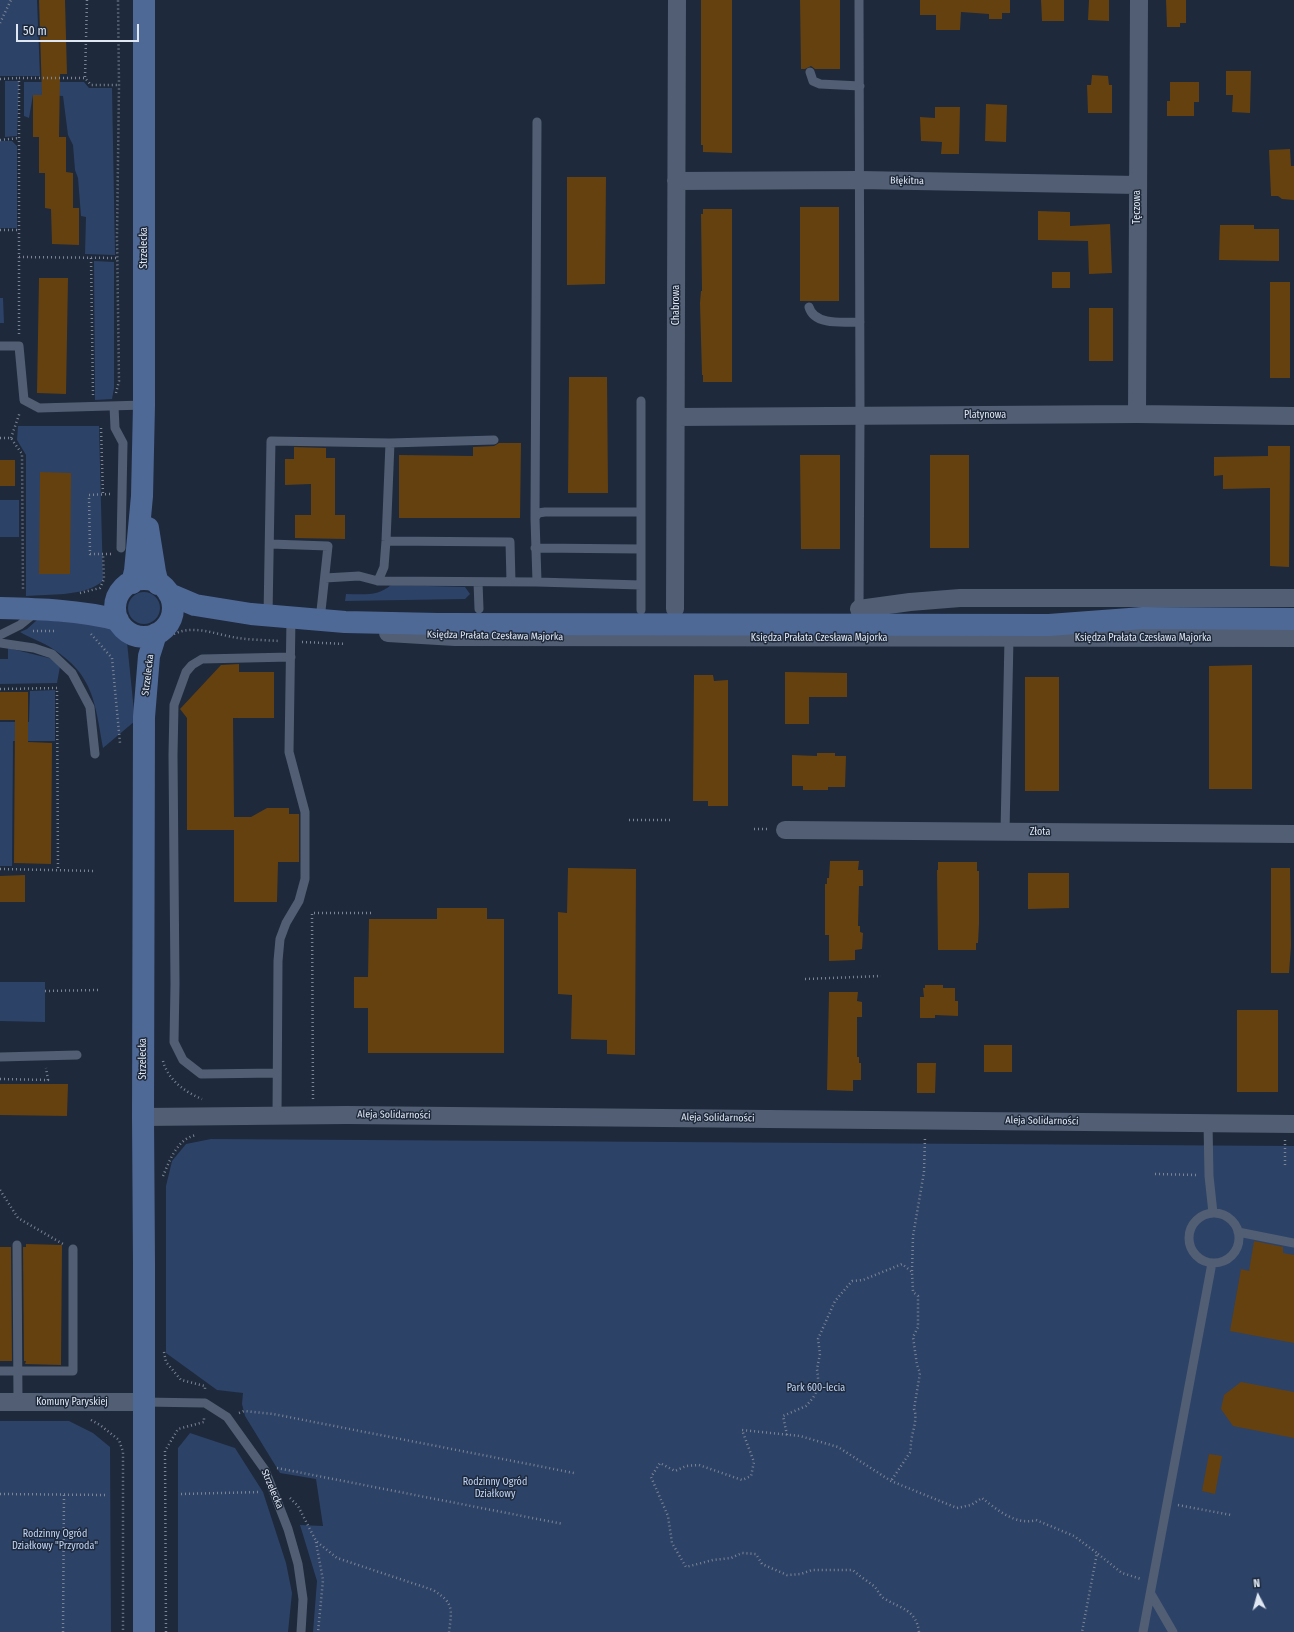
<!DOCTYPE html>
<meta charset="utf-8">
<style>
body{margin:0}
#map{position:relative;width:1294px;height:1632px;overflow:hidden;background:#1e293b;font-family:"Fira Sans Condensed",sans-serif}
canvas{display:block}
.north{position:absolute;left:1238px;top:1576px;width:40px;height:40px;-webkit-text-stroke:3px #1e293b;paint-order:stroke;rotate:354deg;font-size:11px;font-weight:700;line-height:16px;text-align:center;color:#dfe7f3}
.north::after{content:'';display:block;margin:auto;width:14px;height:18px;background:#dfe7f3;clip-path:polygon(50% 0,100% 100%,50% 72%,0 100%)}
.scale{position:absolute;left:16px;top:24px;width:123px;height:18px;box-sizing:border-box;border:2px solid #dfe7f3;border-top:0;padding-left:5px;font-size:12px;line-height:14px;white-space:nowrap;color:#dfe7f3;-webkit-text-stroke:3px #1e293b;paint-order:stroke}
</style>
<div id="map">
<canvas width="1294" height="1632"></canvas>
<div class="north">N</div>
<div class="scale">50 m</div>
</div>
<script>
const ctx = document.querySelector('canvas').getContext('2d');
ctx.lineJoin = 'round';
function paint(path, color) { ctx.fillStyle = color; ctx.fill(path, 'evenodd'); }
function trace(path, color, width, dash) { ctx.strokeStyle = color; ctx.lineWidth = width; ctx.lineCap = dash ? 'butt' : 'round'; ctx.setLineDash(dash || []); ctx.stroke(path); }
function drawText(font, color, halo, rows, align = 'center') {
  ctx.font = font + ' "Fira Sans Condensed",sans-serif'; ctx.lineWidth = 3; ctx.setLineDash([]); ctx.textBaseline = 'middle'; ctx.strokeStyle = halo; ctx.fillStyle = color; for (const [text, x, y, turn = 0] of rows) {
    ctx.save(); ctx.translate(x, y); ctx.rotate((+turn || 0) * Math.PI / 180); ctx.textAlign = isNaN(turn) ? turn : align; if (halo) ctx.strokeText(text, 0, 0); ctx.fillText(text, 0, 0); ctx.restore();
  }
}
paint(new Path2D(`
 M0,0H37L40,76H0Z
 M5,81H19L17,136L5,137Z
 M24,82H84L89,88H112L115,255L85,254L86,217L81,216L78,178L75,170L73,145L68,135L63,96L33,95L29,118L24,116Z
 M0,141H12L17,146V228H0Z
 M94,261L114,262V388L112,399L95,400Z
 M0,298H3L4,323H0Z
 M18,426H99L103,581C83,597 50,594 26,596V455L17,440Z
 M0,500H19V537H0Z
 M391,585L465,587L470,594L465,599L345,601L346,594C363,594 377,597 391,585Z
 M128 608a16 16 0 1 1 32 0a16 16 0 1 1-32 0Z
 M37,620L102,621L116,629L127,642L135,721L103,748C95,704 94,675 53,649C43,642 30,638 20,632L27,629Z
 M8,648L61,661L57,683L0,684V659H8Z
 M55,690V741H13L12,866H0V722H29L30,691Z
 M0,982H45V1022L0,1021Z
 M211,1139L1294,1146V1632H313L317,1581L300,1525L323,1526L316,1479L280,1473L245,1416L242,1404L243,1393L217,1390L166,1353V1186L172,1161L186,1144Z
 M0,1421H69L93,1433L110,1447L111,1632H0Z
 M190,1433L235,1448L263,1492L286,1563L292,1593L288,1632H178V1448Z`), '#2c4267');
paint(new Path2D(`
 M39,0H65L67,74H60L59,137H66V172L73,173V208H79V245L52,244L51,209L45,208V173H39V137H33V95H42Z
 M701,0H732V153L703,152V145H701Z
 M800,0H840V69H815L811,66L805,69H801Z
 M920,0H1010V13H1002V19H989V14L961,12L960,30H936V15H920Z
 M1041,0H1064V21H1042Z
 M1089,0H1109V21L1088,20Z
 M1166,0H1186V23H1180V27H1167Z
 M1226,71H1251L1250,113L1232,112L1233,95H1226Z
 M1092,75L1108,76L1109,85H1112V113H1088L1087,85H1091Z
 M1170,82H1199V102H1194V116H1167V101H1170Z
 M986,104L1007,105L1006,142L985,141Z
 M935,107H960L959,154H941L942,142L921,141L920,117L935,118Z
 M1290,149L1291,166H1294V200L1282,199L1278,196H1271L1269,150Z
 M567,177H606L605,284L567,285Z
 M800,207H839V301H800Z
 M703,209H732V382H703V375H702L700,303L701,291H702L701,214H703Z
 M1038,211L1070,212V226L1110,224L1112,273L1089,274L1088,241L1038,240Z
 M1220,225H1254V229H1279V261L1219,260Z
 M1052,272H1070V288H1052Z
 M39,278H68L66,394L37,393Z
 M1270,282H1290V378H1270Z
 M1089,308H1113V361H1089Z
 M569,377H607L608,493H568Z
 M499,443H521L520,518H399V455L473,456V447L494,446Z
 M1268,446H1290L1289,567L1270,566V488L1223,489V475L1214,476V457L1268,456Z
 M294,447L326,448V458H335V515H345V539L295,538V515H311V484L285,485V459H294Z
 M800,455H840V549H801Z
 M930,455H969V548H930Z
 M0,460H15V486H0Z
 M40,472L71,473L70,574H39Z
 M239,664V672H274V718H233L234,817H251L267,808H289V814H299V862H278L277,902H234V830H187V718L180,709L221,665Z
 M1252,665V789H1209V666Z
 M785,672L847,673V697H809V724H785Z
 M694,675H713L714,681L728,680V806H708V801H693Z
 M1025,677H1059V791H1025Z
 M0,692H28V742L52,743L51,864L14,863L15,720H0Z
 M817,753H835V756H846L845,787H828V790H803V786H792V755L817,756Z
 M830,861H859L858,870H863V886H859L858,926H860V932L863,933L862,949L855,950V960L829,961V935H825V884H827V878H829Z
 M938,862H977V871H979V924L978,943H976V950H938L937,870H938Z
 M568,868L636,869L635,1055L607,1054V1040L571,1039L572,995L558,994V912L567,913Z
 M1271,868H1290L1291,946L1289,973H1271Z
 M1028,873H1069V908L1028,909Z
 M25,875V902H0V876Z
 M437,908H487V919H504V1053H368V1008H354V977H368L369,919H437Z
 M925,985H943V988H955V1001H958V1016L935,1015V1018H920V997H924L923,988H925Z
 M829,992H858L857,1001L862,1002V1017H857V1057H859V1063H861V1080H853V1091L827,1090Z
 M1237,1010H1278V1092H1237Z
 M984,1045H1012V1072H984Z
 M917,1063H936L935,1093H917Z
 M0,1084H68L67,1116L0,1115Z
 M1254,1241L1283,1247V1253L1294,1255V1343L1230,1331L1241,1269L1249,1271Z
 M26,1244L62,1245L61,1365L25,1364L26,1361H24L23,1247H26Z
 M0,1247H11L12,1361H0Z
 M1241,1382L1294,1392V1438L1233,1426L1221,1409L1224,1395Z
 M1209,1454L1222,1456L1215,1494L1202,1491Z`), '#65410f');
trace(new Path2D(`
 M87,0L85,78L91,85H119
 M0,23L11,0
 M0,79L19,78
 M0,140L19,138
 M0,230H19
 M19,257L117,258
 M91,258L93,396
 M19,334V78H85
 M116,393L119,381L117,237L119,85L118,0
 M101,428L103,495
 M0,438H11L22,454L23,590
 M11,438L20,412
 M110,494L89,495L90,554H111
 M80,593L100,588L104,579L103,554
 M33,631H54
 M91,634L112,658L120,743
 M174,634C194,624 217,635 238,638C251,640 266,640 279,641
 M302,642L346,644
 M0,689L57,688L58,870
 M629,820H673
 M754,829H769
 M0,869L96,871
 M805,979L881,976
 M45,991L98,990
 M163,1061C168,1080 185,1092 202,1099
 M0,1079L48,1080L46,1068
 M313,1099L312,913H374
 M1285,1140V1166
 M1155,1174L1197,1175
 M163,1176C170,1160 177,1139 196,1135
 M0,1190L18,1218L63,1244
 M912,1271L913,1236L924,1172L925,1137
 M164,1352L166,1362L181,1380L205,1386V1391
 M239,1413L244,1411L273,1414L574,1473
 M91,1420L100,1425L119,1440L123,1452V1632
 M787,1435L783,1416L806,1406L813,1398L819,1387L817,1369L820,1354L818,1339L835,1301L852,1281L863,1280L902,1264L912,1272L913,1292L918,1296V1327L913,1337L917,1365L920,1373L914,1409C919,1421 909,1437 911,1451L891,1481
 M277,1468L563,1524
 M0,1494L107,1495
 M181,1494L260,1492
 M290,1498L298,1506L316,1541L337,1558L433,1590C454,1603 452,1609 449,1632
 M1178,1505L1231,1515
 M316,1542L323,1580L318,1632
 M1098,1554L1122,1573L1141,1579
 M63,1632L64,1494
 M166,1632L165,1451L178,1429L204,1422V1416
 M919,1632C916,1609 901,1609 885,1599C881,1597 878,1591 875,1587C868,1581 860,1577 853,1570H812L801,1574L787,1575L762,1564L756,1554L742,1553L731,1558L713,1560L686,1567L672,1543L668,1516L651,1477L660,1463L675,1471L686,1466L699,1465L742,1480L751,1476L754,1462L742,1430L800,1436L838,1447L891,1481L957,1508L971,1505L982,1498C996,1509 1016,1526 1036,1520L1074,1536L1097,1553L1082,1632`), '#7c8595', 2.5, [1, 3]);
trace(new Path2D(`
 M859,0L860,416L859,609
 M810,72L813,81L820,84L860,86
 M809,307C814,326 845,322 860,322
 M0,346H19L24,400L39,408L144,405
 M114,406L115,428L123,443L121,548
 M390,443L494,440
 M535,518L537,122
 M386,541L510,542L511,582
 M270,544L328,546L320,620
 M535,548L641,549
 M325,578L359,576L378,581L537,582
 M478,582L479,609
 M641,585L537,582L535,518L538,513L545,512H641
 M641,610V401
 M268,616L271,441L390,443L386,541L384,567L378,581
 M0,635L20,625L36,612
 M0,643L34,648L52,654L72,673L90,707L95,754
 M1005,832L1009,638
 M0,1057L77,1055
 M277,1073L201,1074L183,1060L174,1042L175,984L173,755L174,705L186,672L192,665L202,659L291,657
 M277,1116L278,961L280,939L286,923L299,901L305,879V812L289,752L291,618
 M1208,1123L1209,1176L1213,1213
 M1189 1238a25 25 0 1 1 50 0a25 25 0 1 1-50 0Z
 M1238,1232L1294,1243
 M17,1245L18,1402
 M0,1371H73V1249
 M144,1402L205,1403L227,1417L265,1470L288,1529L298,1564L303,1599L301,1632
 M1151,1594L1173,1632
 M1143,1632L1212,1263`), '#525e73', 9);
trace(new Path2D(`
 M676,181L860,180L1137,185
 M1137,414L1139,0
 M676,417L1137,414L1294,416
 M675,609L677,0
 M859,609L910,602L960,598H1294
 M388,633L455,637L1294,638
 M785,830L1294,834
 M143,1117L347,1115L1294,1124
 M0,1402H144`), '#525e73', 18);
trace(new Path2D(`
 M148,528L155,572L158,584
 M115 608a29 29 0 1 1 58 0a29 29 0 1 1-58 0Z
 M132,583L135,571L142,496L144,405V0
 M169,594L195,605L251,614L345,622L438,624L1049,625L1143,618L1294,619
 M0,608C40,609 79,610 118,620
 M144,1632V1263L143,1117L144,717L149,656L156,634`), '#4f6996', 22);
drawText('10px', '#dfe7f3', '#1e293b', [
 ["Błękitna",907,181,1],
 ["Tęczowa",1137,207,-90],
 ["Strzelecka",144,248,-90],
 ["Chabrowa",676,305,-90],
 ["Platynowa",985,415],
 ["Księdza Prałata Czesława Majorka",495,636,1],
 ["Księdza Prałata Czesława Majorka",819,638],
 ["Księdza Prałata Czesława Majorka",1143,638],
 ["Strzelecka",148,675,-83],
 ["Złota",1040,832],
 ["Strzelecka",143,1059,-90],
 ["Aleja Solidarności",394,1115,1],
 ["Aleja Solidarności",718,1118,1],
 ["Aleja Solidarności",1042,1121,1],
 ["Komuny Paryskiej",72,1402],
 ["Strzelecka",272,1489,67]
]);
drawText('10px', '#c1d5f7', '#1e293b', [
 ["Park 600-lecia",816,1388],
 ["Rodzinny Ogród",495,1482],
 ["Działkowy",495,1494],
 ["Rodzinny Ogród",55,1534],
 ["Działkowy \"Przyroda\"",55,1546]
]);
</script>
